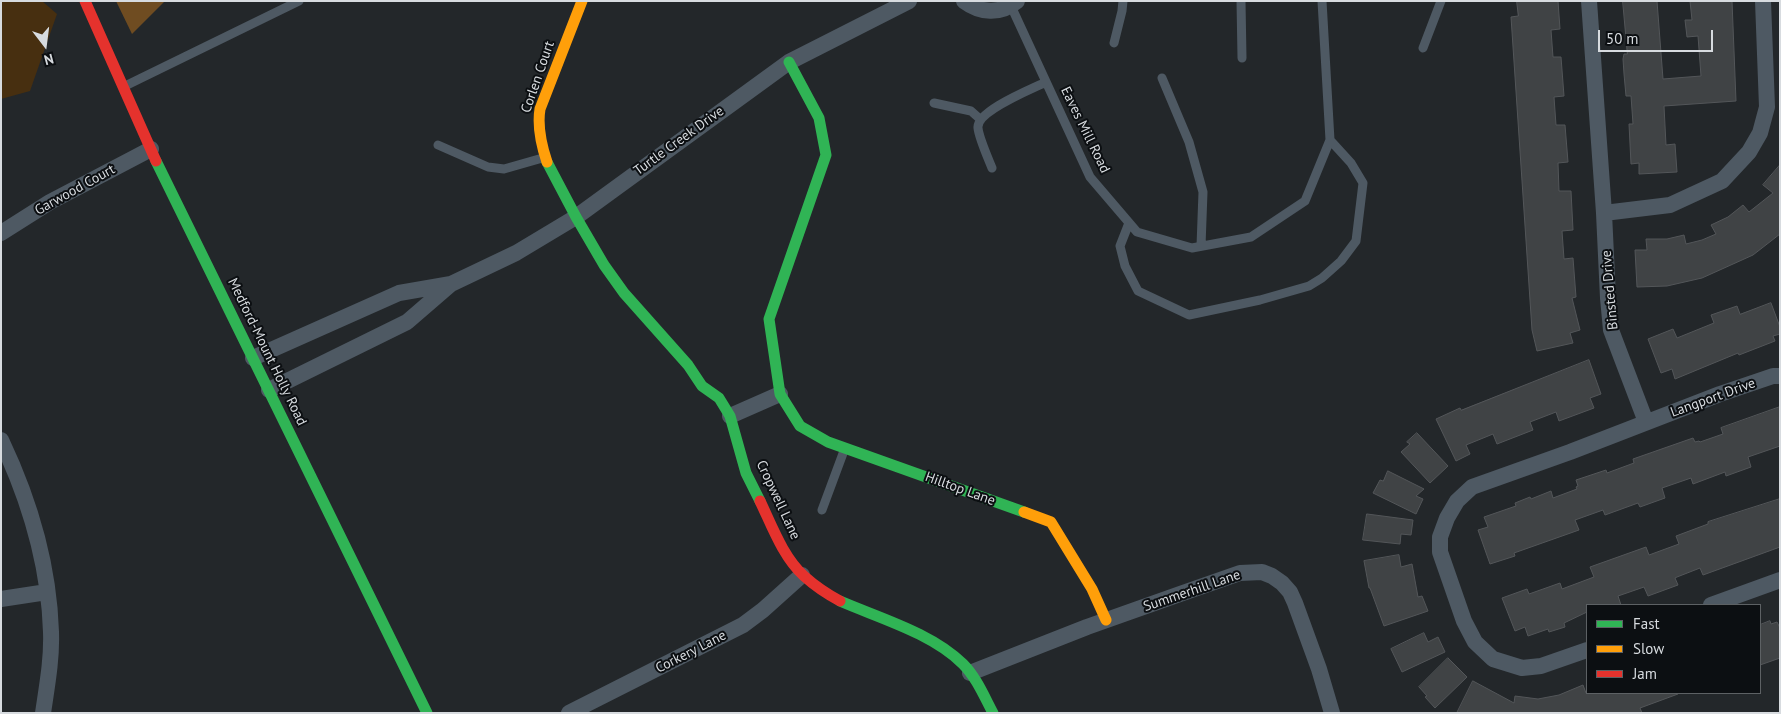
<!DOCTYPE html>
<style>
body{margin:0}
#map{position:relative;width:1781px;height:714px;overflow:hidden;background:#23272a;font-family:"PT Sans",sans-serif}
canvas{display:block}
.frame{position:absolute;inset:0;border:2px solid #d7dbdf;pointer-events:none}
.legend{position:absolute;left:1586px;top:604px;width:175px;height:90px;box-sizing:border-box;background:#0c0f12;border:1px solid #5d6164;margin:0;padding:6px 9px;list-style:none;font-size:15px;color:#d7dbdf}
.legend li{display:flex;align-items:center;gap:10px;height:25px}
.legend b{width:25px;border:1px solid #5d6164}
.north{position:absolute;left:20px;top:20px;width:50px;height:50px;-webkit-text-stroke:4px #0c0f12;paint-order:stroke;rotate:165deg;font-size:14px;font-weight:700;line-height:20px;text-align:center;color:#d7dbdf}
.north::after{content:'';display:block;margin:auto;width:18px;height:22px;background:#d7dbdf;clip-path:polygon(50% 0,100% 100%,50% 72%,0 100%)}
.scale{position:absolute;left:1598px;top:30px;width:115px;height:22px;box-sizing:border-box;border:2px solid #d7dbdf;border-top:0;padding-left:6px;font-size:15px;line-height:18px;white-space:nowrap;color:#d7dbdf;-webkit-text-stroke:4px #0c0f12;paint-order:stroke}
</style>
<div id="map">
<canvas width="1781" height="714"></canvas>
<div class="frame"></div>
<ul class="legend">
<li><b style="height:6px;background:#30b455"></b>Fast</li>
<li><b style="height:6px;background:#ff9f0a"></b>Slow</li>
<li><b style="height:6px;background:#e5322d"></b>Jam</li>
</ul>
<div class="north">N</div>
<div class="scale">50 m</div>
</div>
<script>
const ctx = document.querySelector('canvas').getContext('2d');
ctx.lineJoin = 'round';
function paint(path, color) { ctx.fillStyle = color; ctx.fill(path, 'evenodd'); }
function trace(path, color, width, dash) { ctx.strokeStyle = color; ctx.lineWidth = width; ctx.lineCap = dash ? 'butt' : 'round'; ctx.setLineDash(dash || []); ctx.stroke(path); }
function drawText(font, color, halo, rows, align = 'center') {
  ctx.font = font + ' "PT Sans",sans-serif'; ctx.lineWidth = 4; ctx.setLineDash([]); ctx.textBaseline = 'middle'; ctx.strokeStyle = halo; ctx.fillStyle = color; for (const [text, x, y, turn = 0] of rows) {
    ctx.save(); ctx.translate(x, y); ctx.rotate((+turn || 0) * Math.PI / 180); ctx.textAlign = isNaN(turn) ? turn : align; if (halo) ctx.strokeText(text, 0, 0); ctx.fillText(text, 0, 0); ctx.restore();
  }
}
paint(new Path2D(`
 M1,1H42L57,14L30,91L1,99Z`), '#472f10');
paint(new Path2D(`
 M116,1H165L132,34Z`), '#6f4c21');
const building = new Path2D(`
 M1517,1H1558L1560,29L1551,30L1553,57H1561L1564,96L1554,97L1556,125H1565L1568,162L1558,163L1559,191H1571L1573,230L1562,231L1564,259L1573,258L1576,297L1572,298L1580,330L1570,333L1573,343L1537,351L1532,330L1511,17L1518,16Z
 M1623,1H1657L1663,79L1701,76L1698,36L1687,37L1685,20H1692L1690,1H1732L1736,101L1664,106L1666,145L1675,144L1677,172L1639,174V163L1631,164L1629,124H1633L1631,96H1626L1624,74L1623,59L1624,54H1627Z
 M1780,165V234L1753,255L1702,278L1667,286L1637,287L1635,250H1647L1646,239H1667L1684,235L1686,244L1702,240L1716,234L1711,225L1728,217L1743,205L1749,212L1773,193L1763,185Z
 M1771,303L1780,327V334L1773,336L1775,341L1739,355L1738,353L1675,379L1672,369L1661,373L1648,339L1673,329L1677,338L1714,323L1711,315L1737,306L1740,314Z
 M1589,360L1601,394L1590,398L1594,408L1559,421L1556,412L1530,422L1533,430L1497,444L1493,434L1466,445L1470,454L1456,461L1436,419L1460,408L1461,410Z
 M1780,407V446L1748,457L1751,467L1726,476L1725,472L1693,484L1691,478L1662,488L1665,498L1640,507L1638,503L1605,515L1603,510L1575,520L1579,530L1514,553L1515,556L1490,564L1478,530L1488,527L1484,517L1516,506L1515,503L1530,497L1531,499L1551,491L1553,498L1577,489L1576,487L1578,486L1576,480L1606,470L1607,473L1634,463L1633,459L1693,438L1695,442L1699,441L1700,442L1723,434L1721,428Z
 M1417,433L1448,466L1430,483L1401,452L1410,444L1407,442Z
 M1388,471L1424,489L1416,496L1423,499L1416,514L1373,493L1380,480L1383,481Z
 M1780,499V547L1703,575L1700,568L1677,577L1675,578L1678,585L1648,596L1644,587L1618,596L1621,605H1587V612L1564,623L1565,627L1549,632L1548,629L1528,636L1525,627L1515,631L1502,598L1527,589L1529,594L1560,583L1562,589L1594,577L1590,567L1646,547L1649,555L1679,544L1676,536L1708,524V522Z
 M1367,514L1413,520L1411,535L1401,534L1400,544L1363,540Z
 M1399,555L1401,567L1412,564L1418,597L1422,596L1428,611L1384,626L1370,588H1369L1364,561Z
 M1770,621L1771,624L1777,622L1780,628V658L1760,665V625Z
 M1424,633L1428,642L1438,637L1445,652L1402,672L1391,649Z
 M1448,658L1467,677L1435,708L1425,697L1427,696L1419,687Z
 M1473,681L1514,703L1515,696L1538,699L1559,695L1583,685L1586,693H1678V694L1640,708L1642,713H1457Z`);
paint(building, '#404345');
trace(building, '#535659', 1);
trace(new Path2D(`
 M1241,1L1242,58
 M1011,6L1090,177L1137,232L1192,248L1251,237L1305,201L1330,140L1322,1
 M1114,43L1122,11L1123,1
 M1423,48L1441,1
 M1162,78L1189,142L1203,192L1201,246
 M125,86L299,1
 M934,103L971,111L980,119
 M438,145L488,167L504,169L546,157
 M992,168C988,158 979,138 978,128C976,111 1032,89 1046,82
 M1129,223L1120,246L1125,266L1138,291L1189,315L1260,300L1309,286L1322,278L1341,261L1356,241L1363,183L1351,163L1330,140
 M822,510L845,448`), '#4e5963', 9);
trace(new Path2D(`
 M964,1C980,13 1000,15 1017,1
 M1589,1L1604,213L1608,298L1611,330L1646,422
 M1604,213L1670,205L1722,181L1749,152L1760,133L1767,107L1763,1
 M1,233L50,202L151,149
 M451,284L516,253L576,217L789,62L909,1
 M253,358L399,293L451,284L407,322L269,390
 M730,416L780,394
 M1,440C29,499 49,566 51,632C52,659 47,686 43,713
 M1,599L47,592
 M1711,605L1780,580
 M1587,650L1541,666L1522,668L1493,659L1475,642L1464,621L1440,552V537L1447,518L1457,501L1472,487L1570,452L1720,394L1773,376H1780
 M970,673L1087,627L1180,594L1240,573L1262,572L1272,576L1282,583L1290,592L1295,603L1319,669L1332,713
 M569,713L743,625L763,610L802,575`), '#4e5963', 16);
trace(new Path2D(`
 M789,62L819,118L826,155L769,319L780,394L800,426L828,442L1024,512
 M156,161L427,713
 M547,162L576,217L604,265L624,293L688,365L702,386L719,398L730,416L746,473L760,501
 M840,601C879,618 932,633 963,664C976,677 984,696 993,713`), '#30b455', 11);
trace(new Path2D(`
 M547,162C541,144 537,127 540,109L582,1
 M1024,512L1051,522L1092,589L1106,620`), '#ff9f0a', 11);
trace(new Path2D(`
 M85,1L156,161
 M760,501C772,526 783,557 804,576C815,586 827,594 840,601`), '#e5322d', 11);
drawText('14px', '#d7dbdf', '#0c0f12', [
 ["Corlen Court",538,77,-71],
 ["Eaves Mill Road",1085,130,64],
 ["Turtle Creek Drive",679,141,-36],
 ["Garwood Court",75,190,-29],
 ["Binsted Drive",1610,290,-95],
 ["Medford-Mount Holly Road",267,352,64],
 ["Langport Drive",1713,398,-20],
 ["Hilltop Lane",960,489,20],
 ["Cropwell Lane",778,500,65],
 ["Summerhill Lane",1192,591,-19],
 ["Corkery Lane",691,652,-27]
]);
</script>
